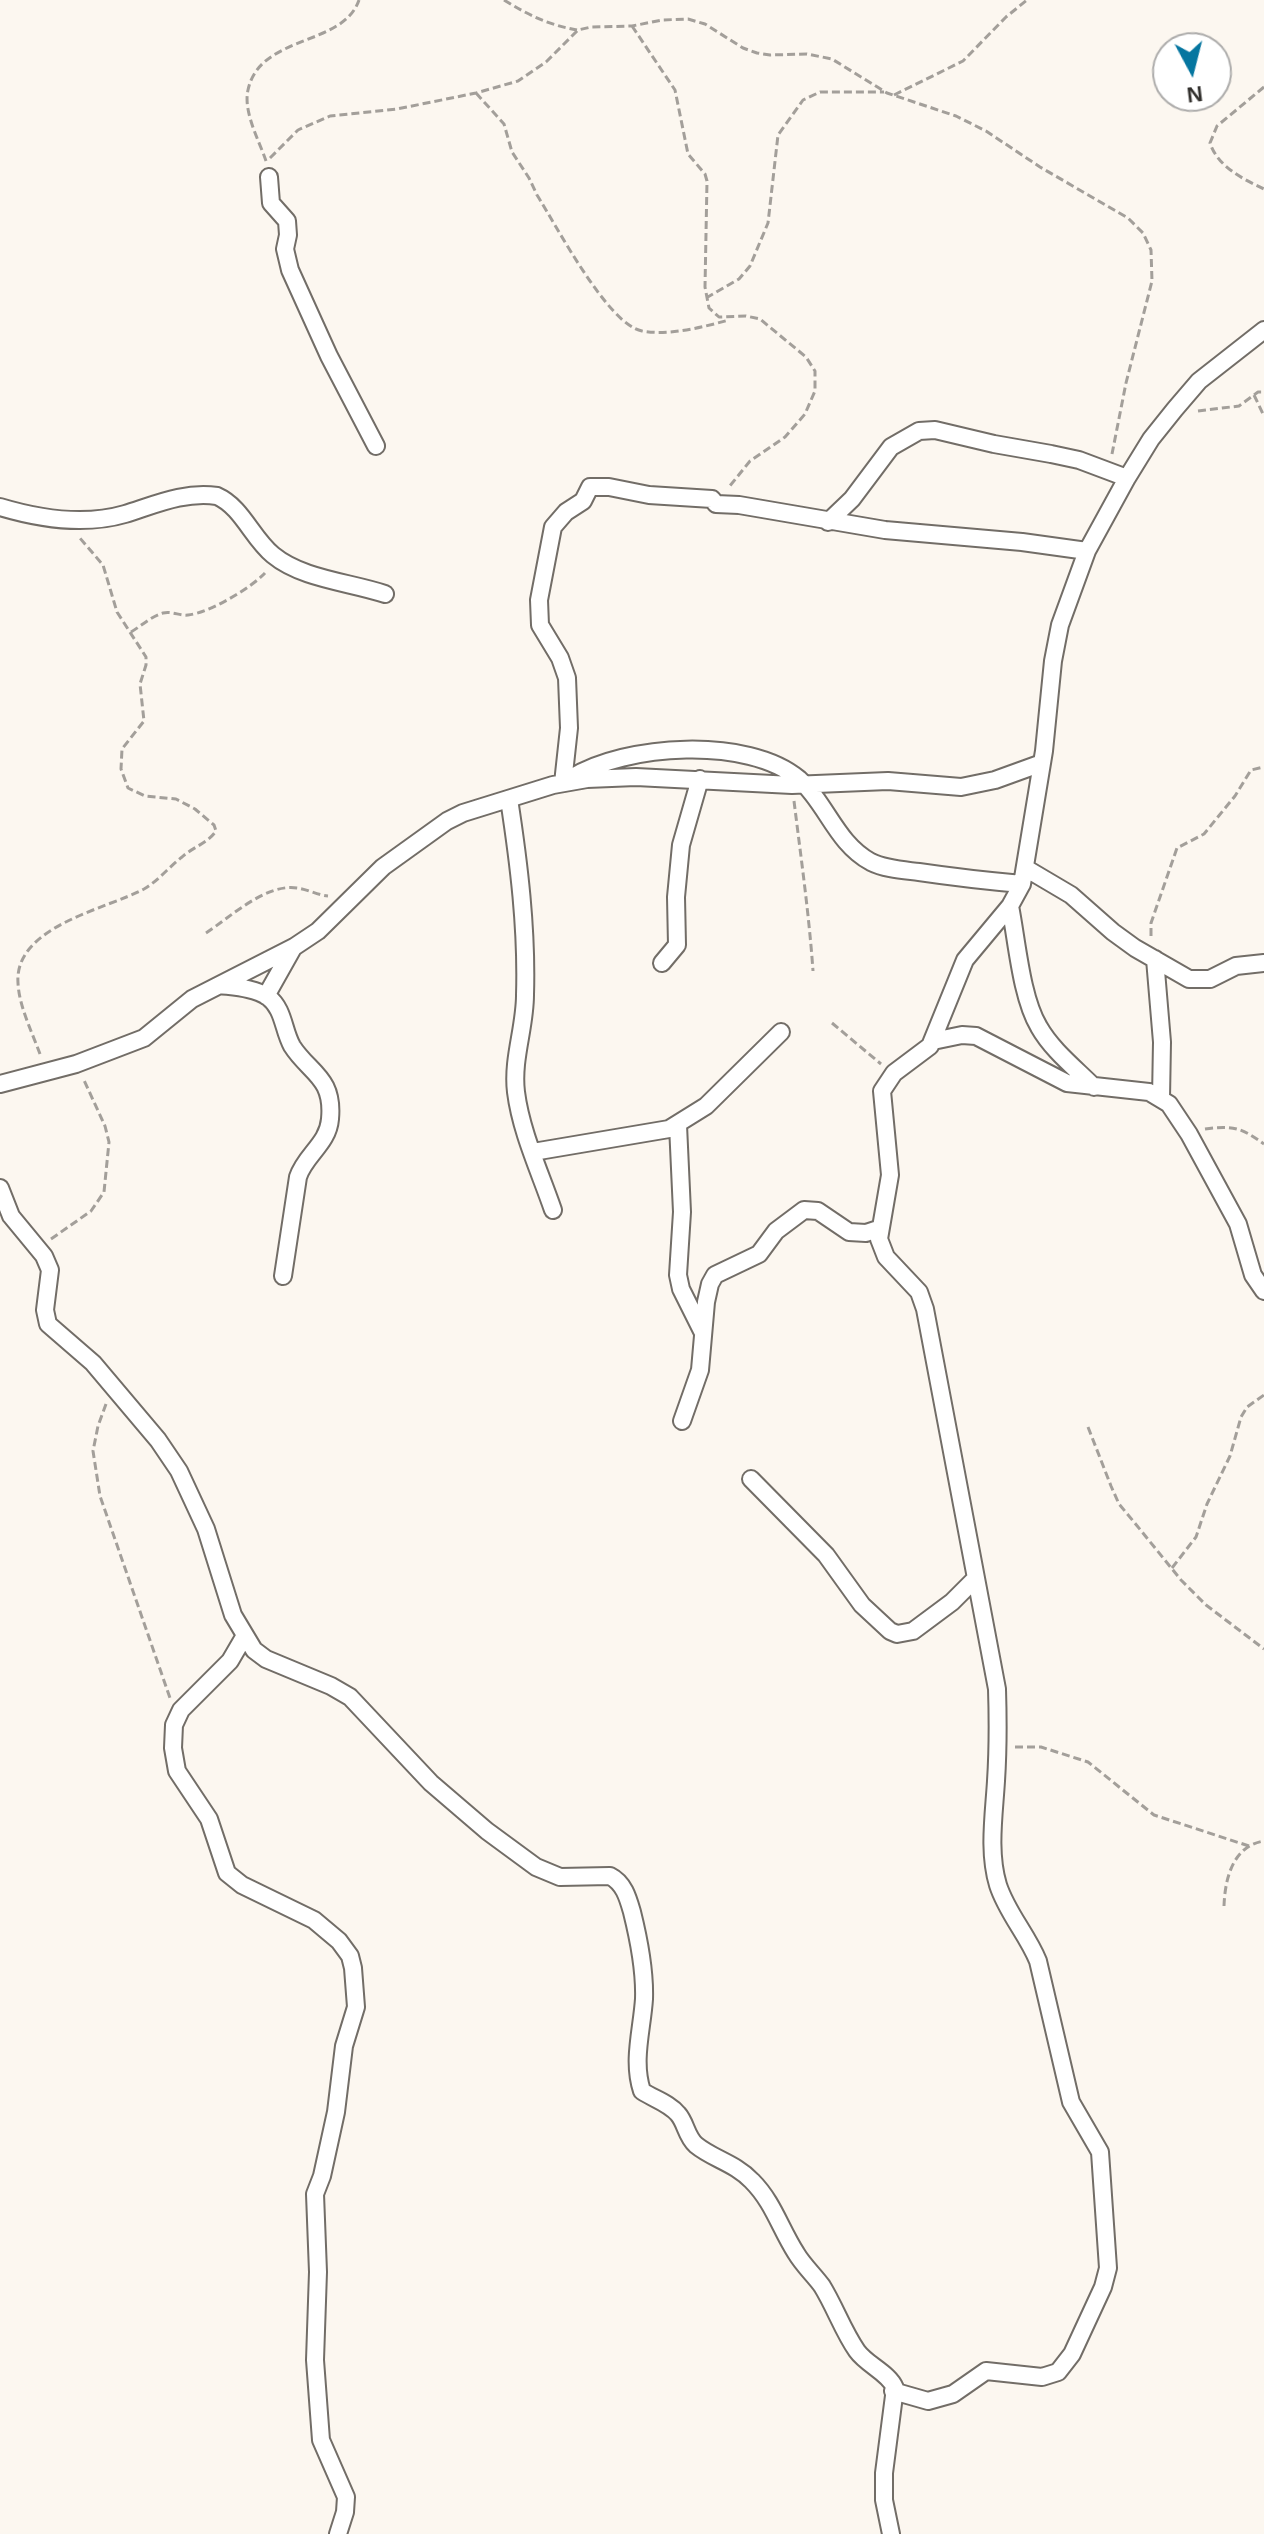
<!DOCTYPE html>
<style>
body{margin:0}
#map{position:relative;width:1264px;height:2534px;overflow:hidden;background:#fcf7f0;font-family:Arial,sans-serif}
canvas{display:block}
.north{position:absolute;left:1152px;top:32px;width:80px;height:80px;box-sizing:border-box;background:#fff;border:2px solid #adacab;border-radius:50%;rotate:173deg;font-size:22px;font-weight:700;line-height:32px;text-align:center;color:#32302d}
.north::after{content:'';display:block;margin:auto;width:28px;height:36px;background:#0576a0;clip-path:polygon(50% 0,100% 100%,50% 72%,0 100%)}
</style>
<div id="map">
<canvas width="1264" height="2534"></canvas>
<div class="north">N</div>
</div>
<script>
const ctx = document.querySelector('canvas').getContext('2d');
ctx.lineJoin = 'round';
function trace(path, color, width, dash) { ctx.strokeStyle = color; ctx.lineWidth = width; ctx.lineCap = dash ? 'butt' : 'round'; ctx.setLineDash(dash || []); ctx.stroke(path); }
const minor = new Path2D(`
 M269,177L271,203L287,221L288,235L285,249L290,270L329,356L376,446
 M0,507C40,519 84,526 125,514C154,505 185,491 217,496C242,507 252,538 273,555C302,579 349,582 385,594
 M828,522L852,499L891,447L919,431L935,430L994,444L1051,454L1079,460L1127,478
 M571,778C625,744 748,736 799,779C827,804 836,843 871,862C885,869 903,870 919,872C953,877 988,881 1022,884
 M563,783L569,728L567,678L560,658L540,625L539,600L553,527L566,512L583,501L590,487H609L649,495L712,499L716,504L739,505L885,530L1022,542L1087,551
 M509,799C519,864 527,929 525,995C525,1028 512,1059 516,1092C521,1132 540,1172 553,1210
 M1027,869L1071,895L1113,932L1135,948L1189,979H1210L1236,966L1264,963
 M1010,906C1017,941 1021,997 1039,1027C1052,1050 1075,1068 1094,1087
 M1155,959L1162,1042L1161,1098
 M662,963L677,945L676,897L681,845L700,779
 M220,985C235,987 255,988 268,997C284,1009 283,1030 292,1046C309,1073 334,1077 330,1119C328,1144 305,1155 298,1177L283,1276
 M266,996L293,948
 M933,1041L962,1035L976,1036L1067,1083L1149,1092L1169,1104L1189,1134L1238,1224L1253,1275L1264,1291
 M0,1084L76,1064L144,1038L192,999L294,947L318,931L383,867L447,821L463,813L553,785L587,779L636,777L792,785L888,781L961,787L995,780L1042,763
 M678,1125L682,1212L678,1275L681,1289L702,1331
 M533,1152L669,1129L706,1106L781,1032
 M0,1188L11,1216L44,1256L50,1270L45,1310L48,1324L93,1363L158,1440L179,1471L206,1529L233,1615L254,1650L266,1659L331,1686L350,1697L431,1783L487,1831L536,1867L560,1877L610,1876C624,1883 628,1898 632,1912C639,1940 645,1969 644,1999C642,2030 632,2061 642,2091C654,2099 669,2103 678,2114C686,2123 686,2136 696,2145C713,2159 735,2163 752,2181C773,2202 780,2228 796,2253C803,2265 814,2275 822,2286C835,2307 843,2331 857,2351C867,2365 889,2373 895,2388L884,2473V2500L891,2534
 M682,1421L700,1370L706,1302L710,1284L715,1275L759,1254L776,1231L804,1210L818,1211L849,1232L866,1233L878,1229
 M751,1479L826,1555L862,1605L890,1631L897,1634L913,1631L952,1602L976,1578
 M244,1637L230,1661L181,1710L174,1725L173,1748L177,1771L209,1819L227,1873L242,1885L314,1920L339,1941L350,1956L353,1968L356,2007L344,2046L336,2112L322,2176L315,2194L318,2272L315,2360L321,2440L346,2497L345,2512L338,2534
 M893,2391L928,2401L953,2394L986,2371L1042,2377L1058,2372L1072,2354L1103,2287L1108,2268L1100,2152L1071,2102L1038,1961C1027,1934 1007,1913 998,1885C988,1852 994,1815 996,1781C998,1750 998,1720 997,1689L925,1309L919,1292L886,1257L879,1239L890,1175L882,1091L894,1073L930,1046L965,960L1010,906L1022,884L1044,751L1053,661L1060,625L1087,551L1127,478L1151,439L1175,409L1199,381L1264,330`);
trace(minor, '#726d67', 20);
trace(new Path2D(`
 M504,0C528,15 549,25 577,30
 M632,26L675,90L688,154L705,174L707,181L705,287L709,308L719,317L746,316L760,319L806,357L815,371V391L805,414L785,437L750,461L729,487
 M1264,87L1217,126L1210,143C1218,167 1243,179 1264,189
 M476,93L504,124L512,152L529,178L537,195C556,225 608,325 642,331C669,336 703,327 729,320
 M894,95L963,61L1006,17L1027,0
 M270,158L298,130L330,116L397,109L476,93L518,81L546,62L578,30L591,27L632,26L662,20L688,19L705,24L743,48L757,53L770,55L807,54L832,59L887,93L956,116L986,131L1040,167L1128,218L1143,233L1151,250L1152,281L1126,383L1112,454
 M266,161C259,140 243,112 248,90C260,34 343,47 359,0
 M706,298L739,279L750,266L768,223L778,135L803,100L820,92H884
 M1254,395L1264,416
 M1198,411L1239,406L1258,392H1264
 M131,632C141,626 152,616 163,613C172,611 180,616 188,615C209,613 251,588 265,573
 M794,801C801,858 809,914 813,971
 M206,933C229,918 266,883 297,888C307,889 317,895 328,896
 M1151,936V923L1177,848L1204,834L1235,796L1251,770L1264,767
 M832,1023L881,1064
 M40,1054C32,1032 19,1006 18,983C14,926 107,909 144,889C158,881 169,867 182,857C193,847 208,843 216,831L214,825L195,809L176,799L145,796L128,788L121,769L122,749L144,721L140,684L146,665V657L117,612L103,565L79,537
 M1205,1129C1233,1125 1242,1128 1264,1144
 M51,1239L91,1211L104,1192L109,1142L105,1126L83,1078
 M106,1404L98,1426L93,1451L100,1496L170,1698
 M1088,1427L1111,1486L1119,1504L1134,1522L1181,1580L1206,1605L1264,1649
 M1172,1568L1196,1537L1207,1504L1230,1456L1241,1417L1247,1407L1264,1395
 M1015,1747H1041L1088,1762L1154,1815L1249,1846
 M1224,1906C1225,1878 1233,1846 1264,1841`), '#a39f9a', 3, [8, 4]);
trace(minor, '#fff', 16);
</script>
